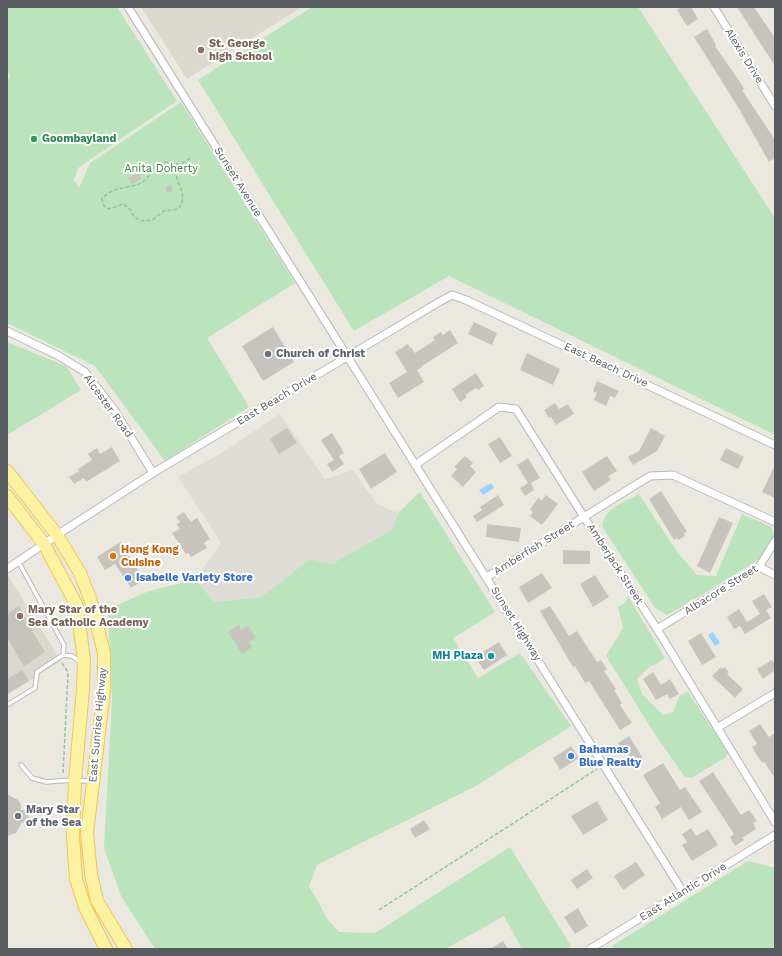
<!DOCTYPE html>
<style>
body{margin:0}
#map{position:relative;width:782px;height:956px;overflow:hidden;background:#ebe9df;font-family:"Work Sans",sans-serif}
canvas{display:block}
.frame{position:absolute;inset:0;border:8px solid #585c60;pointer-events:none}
</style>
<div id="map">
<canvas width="782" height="956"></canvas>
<div class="frame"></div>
</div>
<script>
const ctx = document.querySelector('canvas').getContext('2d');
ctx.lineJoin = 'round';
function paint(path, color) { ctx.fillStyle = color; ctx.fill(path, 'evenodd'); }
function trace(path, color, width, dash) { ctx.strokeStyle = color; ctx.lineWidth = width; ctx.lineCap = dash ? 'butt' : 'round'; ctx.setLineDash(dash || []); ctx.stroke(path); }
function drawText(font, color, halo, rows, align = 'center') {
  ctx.font = font + ' "Work Sans",sans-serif'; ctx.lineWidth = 4; ctx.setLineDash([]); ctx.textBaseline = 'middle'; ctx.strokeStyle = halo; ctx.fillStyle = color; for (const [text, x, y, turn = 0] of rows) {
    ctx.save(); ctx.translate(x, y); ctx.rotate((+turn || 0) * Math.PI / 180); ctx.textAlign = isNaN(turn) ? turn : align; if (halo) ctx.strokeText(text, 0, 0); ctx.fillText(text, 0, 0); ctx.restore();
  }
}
paint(new Path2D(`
 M280,414L325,479L353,470L377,504L398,513L393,529L332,564L310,559L261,597L215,602L195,580L221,543L178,477L223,452Z`), '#dfdcd7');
paint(new Path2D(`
 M141,7H302L187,79Z
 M7,574L61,661L7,695Z`), '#dbd8cd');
paint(new Path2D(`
 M7,7H117L177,101L78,168L74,180L79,188L90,163L181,102L295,283L207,338L249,407L165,461L95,366L7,323V80L11,77L7,71Z
 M312,7H638L775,218V435L449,276L354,331L198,80Z
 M7,342L66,366L81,390L7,435Z
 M420,492L495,612L453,638L478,678L520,653L571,726L474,787L317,865L309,886L328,920L339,932L375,933L510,847L571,946L567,949H522L504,916L445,949H155L121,896L104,848L112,699L108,609L149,591L195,580L215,602L261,597L310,559L332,564L393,529L398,513Z
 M639,494L678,553L697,575L716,576L742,514L771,527L775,538L758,560L703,594L667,615L655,608L602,526C605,508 624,502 639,494Z
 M628,596L665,658L657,664L650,666L637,679L642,694L663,715L673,712L680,695L688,692L728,753L725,758L691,778L684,776L653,731L606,656L623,628L618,607L625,603Z
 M748,861L775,868V949H614L612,946Z`), '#bbe3bc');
paint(new Path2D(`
 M491,483L494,488L483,495L479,490Z
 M713,632L720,643L715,646L708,635Z`), '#9dd1fd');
paint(new Path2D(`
 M682,7H691L698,19L687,26L677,10Z
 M737,7H754L775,38V66Z
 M707,29L716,45L715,46L740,82L744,89L742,90L775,140V158L769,162L738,107L694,37Z
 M138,173L141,179L132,184L128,178Z
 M165.5 189a3.5 3.5 0 1 1 7 0a3.5 3.5 0 1 1-7 0Z
 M474,322L497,333L492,345L468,334Z
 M273,327L294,362L263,381L242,346Z
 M450,330L458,343L422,366V367L417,370L424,382L398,398L389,383L407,372L395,352L408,344L410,348L411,347L415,353L435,340L433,337L441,332L443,335Z
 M527,353L560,369L553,385L520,370Z
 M476,373L484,386L478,390L476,388L465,395L467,397L460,402L452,389Z
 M597,381L619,391L615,398L610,396L606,406L594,400L597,393L593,391Z
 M555,403L559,409L568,404L574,414L556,425L551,417L549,418L544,410Z
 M287,428L297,443L279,454L270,439Z
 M651,428L665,436L657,451L633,465L628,457L639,451Z
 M332,433L344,453L339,456L344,464L332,472L327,464L334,460L321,440Z
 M500,437L512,456L500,463L488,444Z
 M112,447L120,461L86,482L84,478L74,484L69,477L79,471L78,469L92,460L88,454L97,448L100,454Z
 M726,448L744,457L738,469L720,460Z
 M385,453L397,472L371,489L359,469Z
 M465,456L473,463L470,466L476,472L463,487L451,476L457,469L454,467Z
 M607,456L617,471L608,476L611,480L594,491L582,472Z
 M528,458L540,478L531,483L534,490L525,496L520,488L528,483L517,465Z
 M775,465V498L762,492Z
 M661,491L687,532L684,533L685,536L678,540L677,538L674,540L649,499Z
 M498,495L504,505L477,522L473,516L482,510L480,507Z
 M546,495L558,504L542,525L530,516L533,512L530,509L539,497L541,501Z
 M184,512L191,522L197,518L210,539L204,543L207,548L191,557L188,553L186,554L172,533L180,529L177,524L180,522L176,517Z
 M719,517L733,523L710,573L697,566Z
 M487,524L521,528L519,542L486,537Z
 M120,542L144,580L131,588L115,564L105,570L97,557Z
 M563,550L590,551V564H563Z
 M542,573L552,588L528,603L519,587Z
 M595,575L609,597L593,607L580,584Z
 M764,594L772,607L766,610L771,618L745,634L740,626L734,629L727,617L739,609L747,622L760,614L752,601Z
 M19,606L26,618L25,619L45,652L24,666L7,638V614Z
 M550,606L569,636L577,631L597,662L601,660L607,669L604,671L616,689L614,690L622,703L620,705L632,723L620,730L589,681L585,683L575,666L573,667L540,611Z
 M239,625L241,630L248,626L256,638L249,642L252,647L242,654L228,632Z
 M701,633L716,657L702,665L688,641Z
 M499,642L507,655L484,670L475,657Z
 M772,660L775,665V670L763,679L757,669Z
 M721,667L723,669L724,667L729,672L727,674L743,689L735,698L712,676Z
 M22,670L29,681L7,694V679Z
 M653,672L661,685L670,679L679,694L670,699L667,694L656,700L643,679Z
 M760,724L769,737L775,733V778L764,762L762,763L752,747L757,744L749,731Z
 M629,736L644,760L632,767L629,761L631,759L625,748L622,750L618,743Z
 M571,746L579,758L560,770L553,758Z
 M663,763L680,790L685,787L702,812L689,820L681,807L662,819L655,807L660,803L643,775Z
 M713,772L741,815L749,810L757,821L753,823L756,829L742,838L744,840L735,846L730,837L734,834L699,781Z
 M7,794L18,800L21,805V810H29L28,823L22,822L16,833L7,836Z
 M597,801L608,820L583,835L571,816Z
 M424,820L430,829L415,838L410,829Z
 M691,828L696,836L708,829L718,845L692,861L682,845L687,842L682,834Z
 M636,862L645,875L623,890L614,876Z
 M587,869L593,878L577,889L571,880Z
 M578,908L588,926L575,934L564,917Z
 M503,941L508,949H490Z`), '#c6c4bd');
const lane = new Path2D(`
 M18,561L64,645L63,655
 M7,705L35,688L37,672L63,655L72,656L82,663
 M21,765L32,778L46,782L72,780
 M78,780L92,782`);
const street = new Path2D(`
 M128,7C314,301 498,597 683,892
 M714,7L775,106
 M7,331L59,356L85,372L115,411L153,473
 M415,465L499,407L516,409L584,517L657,629L775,822
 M759,567L775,575
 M7,569L57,535L153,473L439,302L452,295L466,300L775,445
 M487,577L650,476L673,475L775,522
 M657,629L759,567L775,541
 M717,728L775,693
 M590,949L775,835`);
const primary = new Path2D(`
 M7,471L57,535L80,573L91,601L104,653V690L87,833L91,874L97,901L126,949
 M7,496L44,544L77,606L84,660L83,689L75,780L73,836L76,879L85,907L106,949`);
trace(lane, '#b5b7bc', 5.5);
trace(street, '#b5b7bc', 9);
trace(primary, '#eec755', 14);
trace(new Path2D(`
 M180,165C174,163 168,161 162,163C151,167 150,180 139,184C126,189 112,186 102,199L104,206L109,209L123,204L131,210L134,217L141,221L152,220L164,211L178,209C193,191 166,178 181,164C184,162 188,160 191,157
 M62,663L68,672L63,775
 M379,910L597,769`), '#94c2a2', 1.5, [4, 2]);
trace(lane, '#fff', 3.5);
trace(street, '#fff', 7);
trace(primary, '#fdf1a2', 12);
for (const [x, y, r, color] of [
 [201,50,4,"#8d6e63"],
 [34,139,4,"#2e9e5b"],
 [268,354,4,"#6b7280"],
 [113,556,4,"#e8710a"],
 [128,578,4,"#3f7fe0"],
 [20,616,4,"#8d6e63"],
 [491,656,4,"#0f9aa8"],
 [571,756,4,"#3f7fe0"],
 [18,816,4,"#6b7280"]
]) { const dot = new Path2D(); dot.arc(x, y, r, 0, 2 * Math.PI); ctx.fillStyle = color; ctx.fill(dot); trace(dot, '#fff', 1.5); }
drawText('bold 11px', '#785e54', '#fff', [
 ["St. George",209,44],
 ["high School",209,57],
 ["Mary Star of the",28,610],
 ["Sea Catholic Academy",28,623]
], 'left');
drawText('11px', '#585c60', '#fff', [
 ["Alexis Drive",744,56,58],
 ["Sunset Avenue",238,182,58],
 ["East Beach Drive",606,365,25],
 ["East Beach Drive",277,399,-31],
 ["Alcester Road",108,406,54],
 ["Amberfish Street",534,548,-32],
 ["Amberjack Street",615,564,57],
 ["Albacore Street",721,590,-32],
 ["Sunset Highway",516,624,58],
 ["East Sunrise Highway",98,725,-85],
 ["East Atlantic Drive",683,892,-32]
]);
drawText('bold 11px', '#27864d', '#fff', [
 ["Goombayland",42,139]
], 'left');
drawText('11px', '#35823b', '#fff', [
 ["Anita Doherty",161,169]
]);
drawText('bold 11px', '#5b616d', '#fff', [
 ["Church of Christ",276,354],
 ["Mary Star",26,810],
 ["of the Sea",26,823]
], 'left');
drawText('bold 11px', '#c56008', '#fff', [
 ["Hong Kong",121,550],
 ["Cuisine",121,563]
], 'left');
drawText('bold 11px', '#366cbe', '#fff', [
 ["Isabelle Variety Store",136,578],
 ["Bahamas",579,750],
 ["Blue Realty",579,763]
], 'left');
drawText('bold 11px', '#0d838f', '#fff', [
 ["MH Plaza",483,656]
], 'right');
</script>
